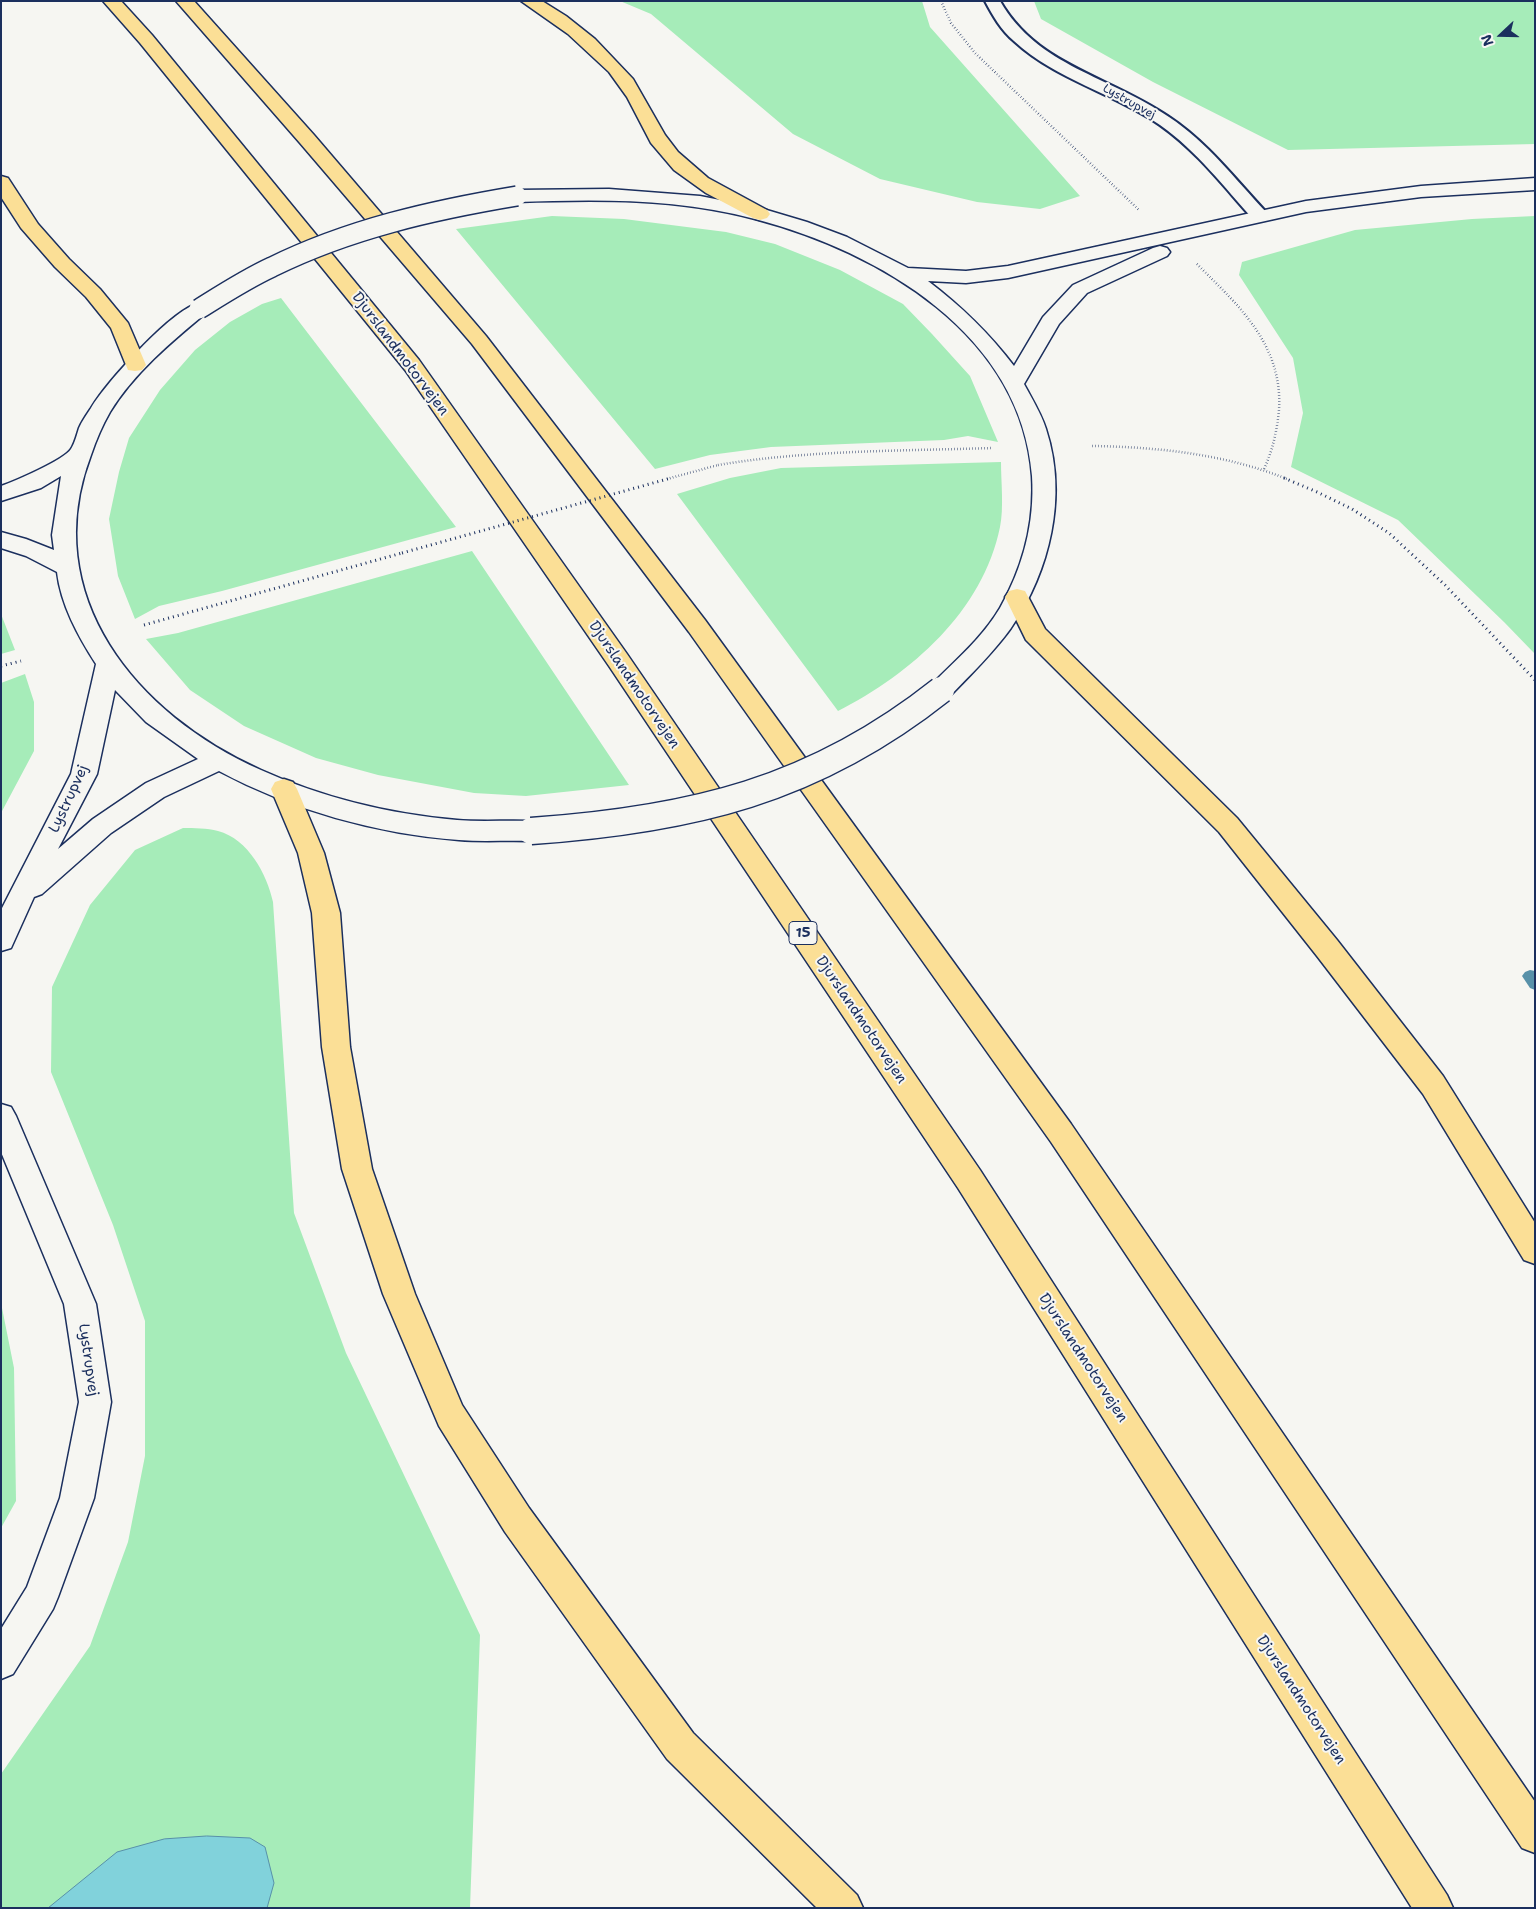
<!DOCTYPE html>
<style>
body{margin:0}
#map{position:relative;width:1536px;height:1909px;overflow:hidden;background:#f6f6f2;font-family:"Shantell Sans",sans-serif}
canvas{display:block}
.frame{position:absolute;inset:0;border:2px solid #1b2f5e;pointer-events:none}
.north{position:absolute;left:1476px;top:10px;width:50px;height:50px;-webkit-text-stroke:4px #f6f6f2;paint-order:stroke;rotate:249deg;font-size:14px;font-weight:700;line-height:20px;text-align:center;color:#1b2f5e}
.north::after{content:'';display:block;margin:auto;width:18px;height:22px;background:#1b2f5e;clip-path:polygon(50% 0,100% 100%,50% 72%,0 100%)}
</style>
<div id="map">
<canvas width="1536" height="1909"></canvas>
<div class="frame"></div>
<div class="north">N</div>
</div>
<script>
const ctx = document.querySelector('canvas').getContext('2d');
ctx.lineJoin = 'round';
function paint(path, color) { ctx.fillStyle = color; ctx.fill(path, 'evenodd'); }
function trace(path, color, width, dash) { ctx.strokeStyle = color; ctx.lineWidth = width; ctx.lineCap = dash ? 'butt' : 'round'; ctx.setLineDash(dash || []); ctx.stroke(path); }
function drawText(font, color, halo, rows, align = 'center') {
  ctx.font = font + ' "Shantell Sans",sans-serif'; ctx.lineWidth = 4; ctx.setLineDash([]); ctx.textBaseline = 'middle'; ctx.strokeStyle = halo; ctx.fillStyle = color; for (const [text, x, y, turn = 0] of rows) {
    ctx.save(); ctx.translate(x, y); ctx.rotate((+turn || 0) * Math.PI / 180); ctx.textAlign = isNaN(turn) ? turn : align; if (halo) ctx.strokeText(text, 0, 0); ctx.fillText(text, 0, 0); ctx.restore();
  }
}
paint(new Path2D(`
 M620,1H922L930,27L1080,196L1040,209L977,202L880,179L793,134L651,14Z
 M1034,1H1535V144L1288,150L1153,82L1041,19Z
 M552,216L624,219L726,232L775,244L840,270L903,304L932,334L970,376L998,442L968,436L944,440L771,447L710,455L655,469L456,229Z
 M1535,216V654L1504,622L1398,520L1291,467L1303,413L1293,358L1239,275L1242,262L1355,230L1472,219Z
 M281,298L456,527L222,591L159,606L135,619L118,576L109,519L119,472L129,438L160,390L195,350L230,322L262,304Z
 M1001,462C1001,482 1004,508 1000,527C983,611 911,674 838,711L677,494L730,478L781,468Z
 M472,551L629,785L526,796L474,793L378,775L316,758L244,726L190,690L146,639L178,633Z
 M1,614L15,650L1,654Z
 M25,674L34,702V751L1,813V683Z
 M183,828C194,828 207,828 218,831C248,839 267,874 273,902L294,1213L346,1353L480,1635L470,1908H1V1774L90,1646L128,1542L145,1456V1321L113,1225L51,1072L52,987L90,905L135,850Z
 M1,1303L14,1368L16,1501L1,1528Z`), '#a6ecb9');
const water = new Path2D(`
 M207,1836L250,1838L265,1847L274,1883L267,1908H48L117,1852L164,1839Z`);
paint(water, '#81d2db');
trace(water, '#5891a9', 1);
paint(new Path2D(`
 M1530,970L1535,971V990L1530,988L1522,976L1525,972Z`), '#5891a9');
const lane = new Path2D(`
 M985,1H1000C1038,67 1110,76 1169,117C1207,142 1235,179 1266,212L1268,216L1266,220H1254C1224,187 1197,151 1160,125C1114,93 1056,80 1014,41C1001,30 993,16 985,1Z`);
const secondary = new Path2D(`
 M1535,178V190L1421,197L1306,212L1008,278L966,283L928,281C962,307 988,332 1014,366L1043,317L1073,285L1153,248L1160,246L1167,248L1170,252L1167,256L1087,293L1059,324L1024,384C1032,399 1041,413 1046,429C1068,496 1050,571 1011,628C993,653 971,674 950,696L941,699L932,696L929,690L932,684C956,660 983,637 1000,608C1023,567 1035,523 1032,476C1021,334 880,252 755,219C677,198 596,199 517,202L510,200L507,196L510,192L517,190L609,189L700,196L760,208L807,222L847,237L908,268L966,271L1008,266L1306,201L1421,186Z
 M199,303L206,305L209,309L206,313C171,342 134,373 110,412C102,426 96,440 91,455C37,596 137,715 261,770C323,798 390,814 457,820C482,822 507,820 531,821L540,824L544,831L540,838L531,841C507,840 483,842 459,840C377,834 292,810 219,771L164,797L111,833L42,894L34,897L11,948L1,951V910L71,774L96,664C78,636 61,605 57,572L26,556L1,548V532L26,539L54,550L52,535L61,476L41,488L1,501V486C15,481 64,460 71,449C75,443 77,434 79,428C82,421 87,414 91,408C107,382 171,310 199,303ZM115,690L146,722L198,759L146,783L93,819L58,849L97,774Z
 M1,1104L11,1107L16,1116L96,1304L111,1402L94,1498L58,1597L53,1609L13,1674L1,1679V1629L27,1587L60,1498L79,1402L64,1304L1,1152Z`);
const highway = new Path2D(`
 M103,1H121L152,35L419,360L627,654L980,1170L1447,1895L1453,1908H1412L958,1188L609,666L405,370L140,43Z
 M176,1H194L314,135L486,336L705,620L1071,1124L1535,1802V1853L1522,1848L1051,1142L689,632L472,344L300,143Z
 M521,1H542L566,16L595,39L633,79L665,135L678,152L708,178L767,210L770,214L767,218L760,220L753,218L706,193L674,170L651,143L627,97L609,72L568,34Z
 M1,176L8,178L38,224L69,259L100,289L128,323L146,365L142,370L135,371L128,370L111,328L86,297L55,267L21,228L1,197Z
 M1017,589L1025,591L1045,629L1237,818L1337,940L1443,1076L1535,1223V1264L1524,1260L1423,1094L1317,956L1219,832L1026,640L1005,597L1009,591Z
 M284,779L293,782L297,789L324,853L340,913L350,1047L372,1169L415,1294L462,1405L529,1508L693,1733L857,1895L863,1908H817L667,1759L505,1532L439,1426L383,1294L342,1169L322,1047L312,913L298,853L271,789L275,782Z`);
trace(lane, '#1b2f5e', 4);
trace(secondary, '#1b2f5e', 3);
trace(highway, '#1b2f5e', 3);
trace(new Path2D(`
 M941,1L951,23L975,53L1139,210
 M1197,264C1239,306 1283,345 1279,410C1277,430 1273,450 1264,469
 M1092,446C1158,447 1225,454 1287,479
 M718,465C808,450 901,451 992,448`), '#1b2f5e', 2.5, [0.5, 2.5]);
trace(new Path2D(`
 M1284,478L1317,492L1352,509L1389,533L1445,585L1535,680
 M144,625L402,553
 M1,666L21,661`), '#1b2f5e', 3, [1, 4]);
paint(lane, '#f6f6f2');
paint(secondary, '#f6f6f2');
paint(highway, '#fbdf96');
const secondaryBridgeFar1 = new Path2D(`
 M199,309C223,294 246,279 272,267C349,229 433,210 517,196`);
const secondaryBridge = new Path2D(`
 M531,831C690,820 814,791 941,690`);
trace(secondaryBridgeFar1, '#1b2f5e', 22, []);
trace(secondaryBridge, '#1b2f5e', 29, []);
trace(new Path2D(`
 M667,479L718,465`), '#1b2f5e', 2.5, [0.5, 2.5]);
trace(new Path2D(`
 M402,553L671,478`), '#1b2f5e', 3, [1, 4]);
trace(secondaryBridgeFar1, '#f6f6f2', 19);
trace(secondaryBridge, '#f6f6f2', 26);
drawText('12px', '#1b2f5e', '#f6f6f2', [
 ["Lystrupvej",1129,102,29]
]);
for (const [x, y, w] of [
 [803,933,28]
]) { const box = new Path2D(); box.roundRect(x - w / 2, y - 11.5, w, 23, 4); ctx.fillStyle = '#f6f6f2'; ctx.fill(box); trace(box, '#1b2f5e', 1); }
drawText('bold 14px', '#1b2f5e', null, [
 ["15",803,933]
]);
drawText('15px', '#1b2f5e', '#f6f6f2', [
 ["Djurslandmotorvejen",400,354,53],
 ["Djurslandmotorvejen",634,685,56],
 ["Lystrupvej",69,799,-65],
 ["Djurslandmotorvejen",861,1020,56],
 ["Djurslandmotorvejen",1083,1358,57],
 ["Lystrupvej",88,1360,82],
 ["Djurslandmotorvejen",1301,1700,57]
]);
</script>
